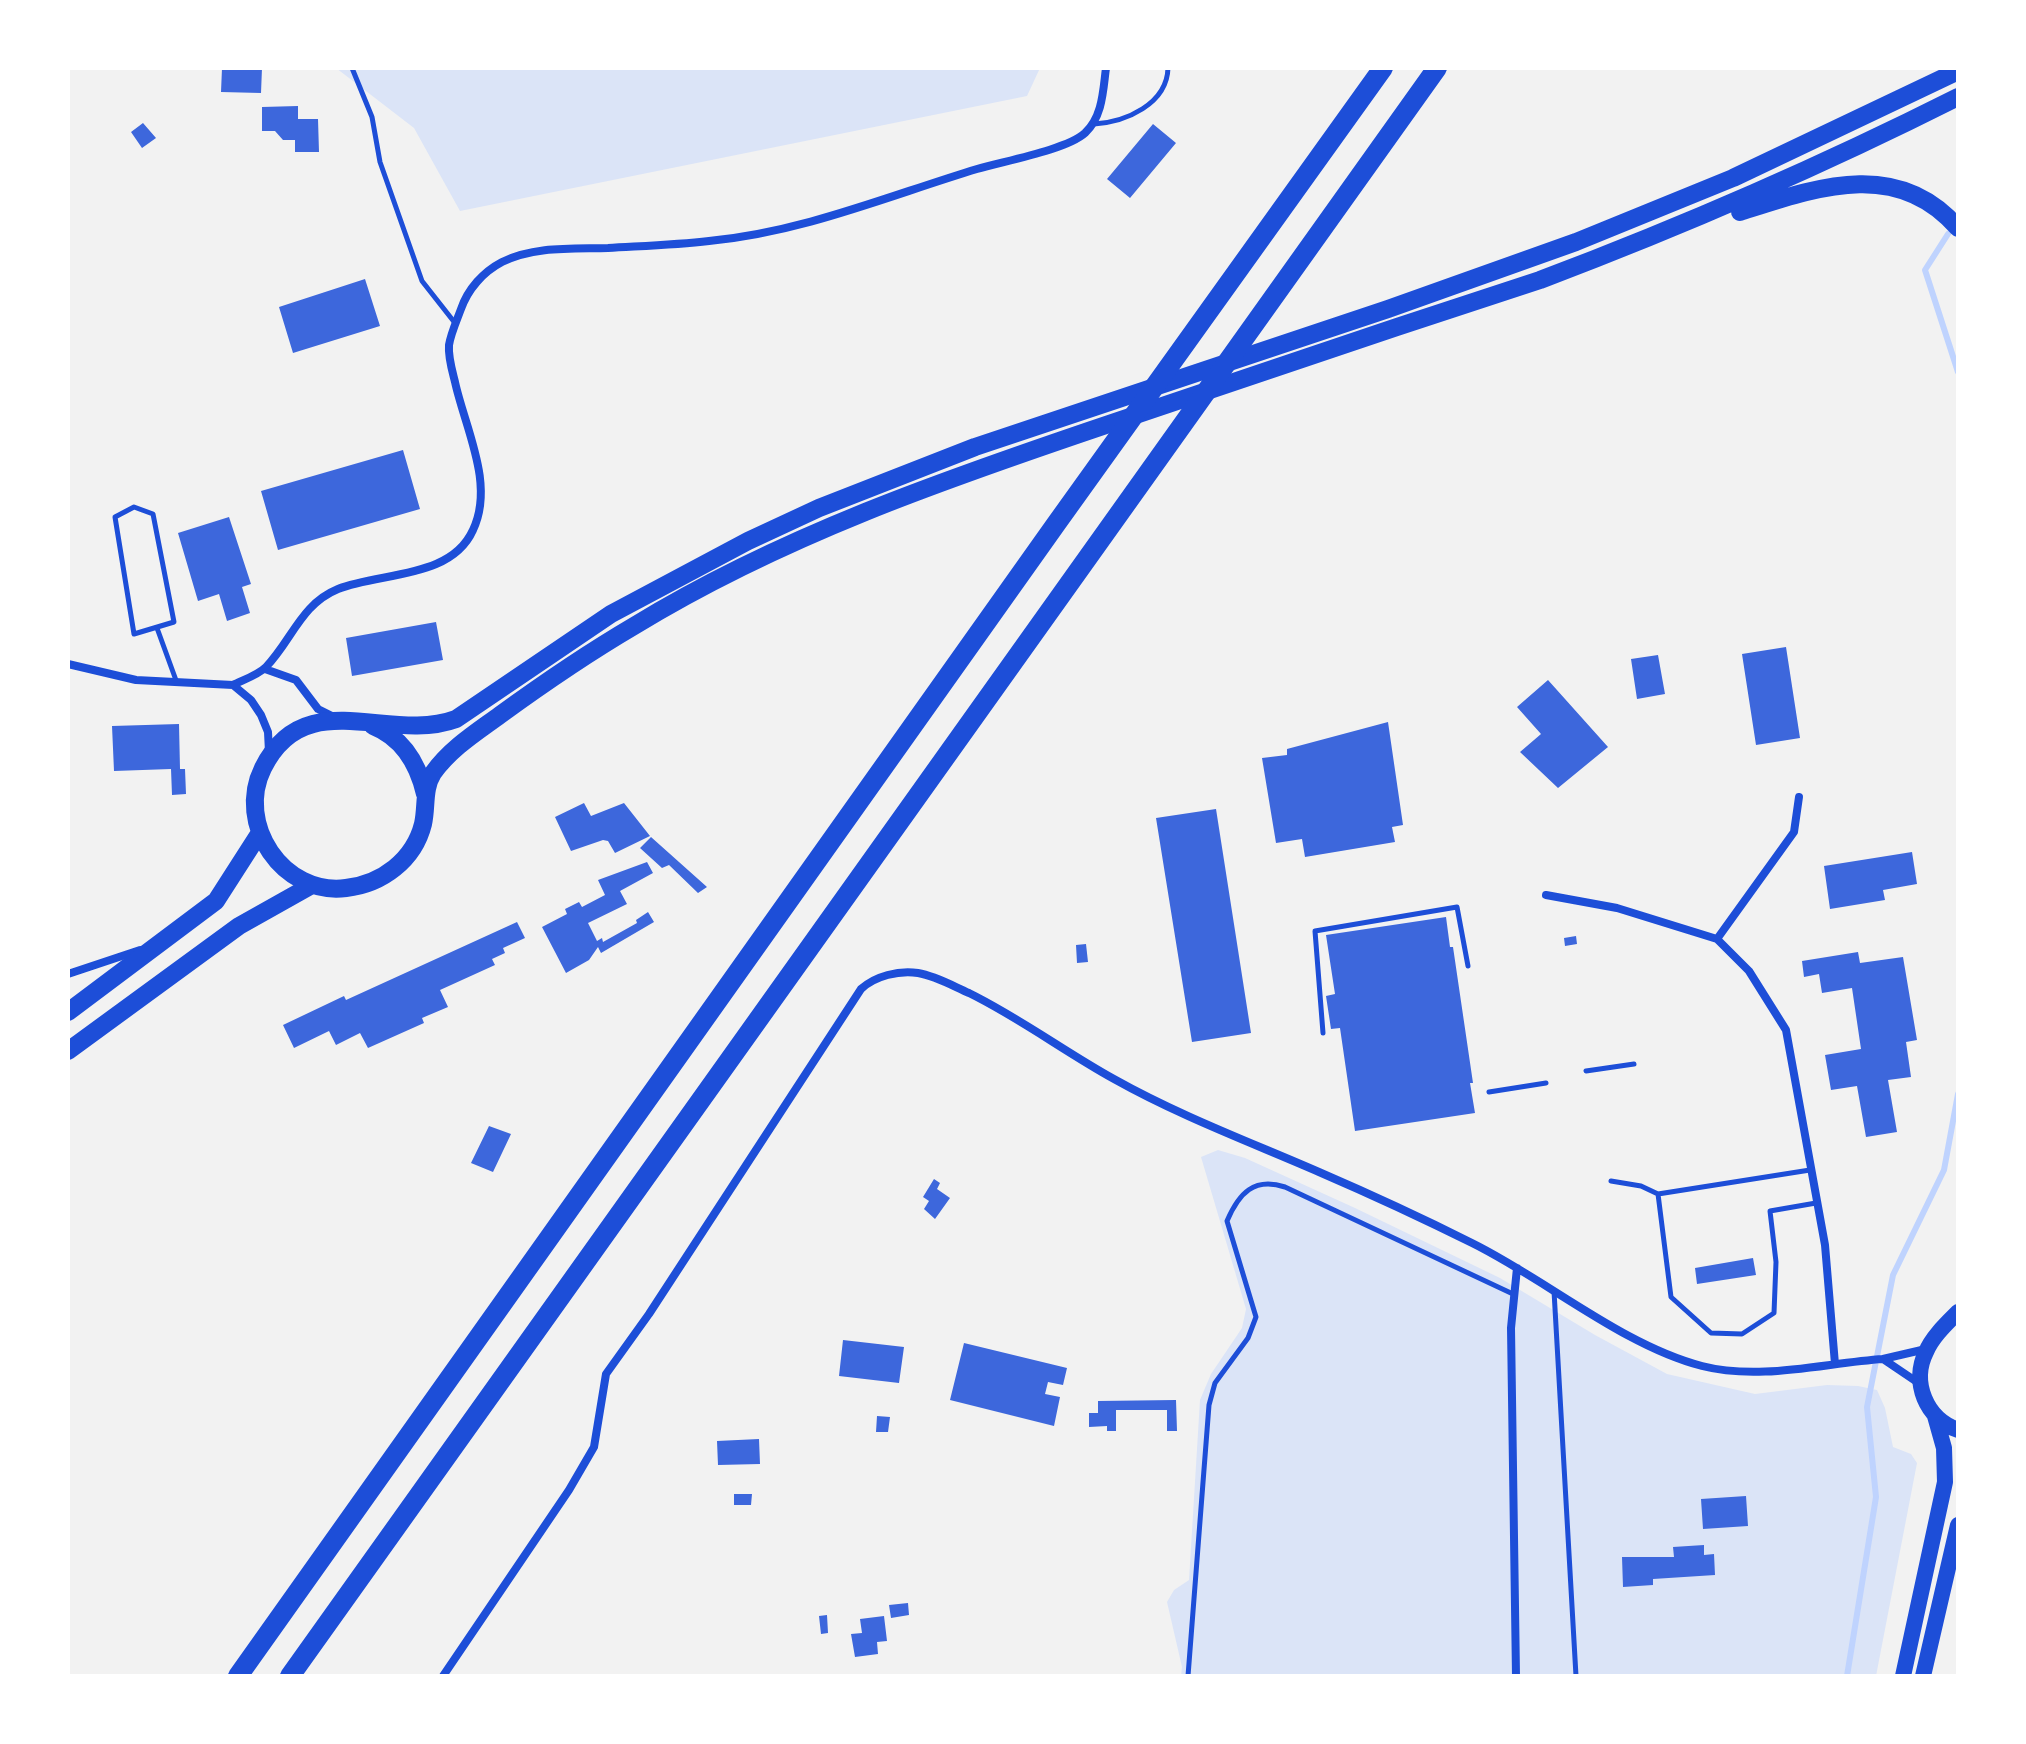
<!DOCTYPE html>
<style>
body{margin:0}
#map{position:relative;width:2026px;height:1744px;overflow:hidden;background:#f2f2f2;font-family:Bitter,serif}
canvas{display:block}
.frame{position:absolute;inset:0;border:70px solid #fff;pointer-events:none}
</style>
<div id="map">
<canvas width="2026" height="1744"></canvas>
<div class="frame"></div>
</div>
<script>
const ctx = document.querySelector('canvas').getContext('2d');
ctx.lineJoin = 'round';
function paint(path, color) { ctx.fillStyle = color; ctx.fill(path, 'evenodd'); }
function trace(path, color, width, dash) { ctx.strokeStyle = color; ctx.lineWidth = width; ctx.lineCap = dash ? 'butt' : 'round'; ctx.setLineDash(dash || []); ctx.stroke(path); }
paint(new Path2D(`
 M336,68H1040L1027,96L460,211L414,128Z
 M1218,1150L1245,1158L1355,1208L1500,1278L1595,1335L1667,1374L1755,1394L1827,1385L1858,1386L1877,1390L1885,1408L1893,1447L1911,1454L1917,1463L1876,1676H1181L1182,1667L1167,1602L1174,1590L1189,1580L1200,1400L1211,1374L1242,1328L1246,1309L1201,1157Z`), '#dbe4f7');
trace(new Path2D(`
 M1948,234L1925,270L1958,372
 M1847,1676L1876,1497L1867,1407L1893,1275L1944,1170L1958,1094`), '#bfd3fe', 6);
paint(new Path2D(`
 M222,68H262L261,93L221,92Z
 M298,106V119H318L319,152H295V140H283L275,131H262V107Z
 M143,123L156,138L142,148L131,132Z
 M1153,124L1176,143L1130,198L1107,179Z
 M365,279L380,326L293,353L279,307Z
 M403,450L420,509L278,550L261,491Z
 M229,517L251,584L242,587L250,613L227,621L219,594L198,601L178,533Z
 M436,622L443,660L352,676L346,638Z
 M1786,647L1800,738L1756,745L1742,654Z
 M1658,655L1665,694L1637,699L1631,659Z
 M1548,680L1608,747L1558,788L1520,752L1541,734L1517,707Z
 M1388,722L1403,825L1392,827L1395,842L1305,857L1302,839L1276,843L1262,758L1287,755V749Z
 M179,724L180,769H185L186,794L172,795L171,769L114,771L112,726Z
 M584,803L591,816L624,803L650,836L615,853L608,841L603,840L571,851L555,817Z
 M1216,809L1251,1033L1192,1042L1156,818Z
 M651,837L707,887L698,893L669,865L662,868L640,848Z
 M1912,852L1917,884L1883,890L1885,900L1830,909L1824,866Z
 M647,862L653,873L620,891L627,904L588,923L597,941L602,938L603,942L637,923L636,920L648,912L654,922L601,953L598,947L589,960L566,973L542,927L567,914L565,909L579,902L582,907L605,895L598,880Z
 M1446,917L1450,947H1453L1473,1083H1470L1475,1113L1355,1131L1340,1028L1331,1029L1326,996L1335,994L1326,935Z
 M517,922L525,938L503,948L505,953L492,959L495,965L440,990L448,1007L422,1018L424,1023L368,1048L360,1033L336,1045L329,1031L294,1048L283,1025L344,996L346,1000Z
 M1576,936L1577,944L1565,946L1564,938Z
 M1086,944L1088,962L1077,963L1076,945Z
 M1858,952L1860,963L1903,957L1917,1040L1906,1042L1911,1077L1888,1080L1897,1132L1866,1137L1857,1086L1831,1090L1825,1055L1861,1049L1852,988L1822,993L1819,974L1804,977L1802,961Z
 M489,1126L511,1134L493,1172L471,1163Z
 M934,1179L940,1183L937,1189L950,1198L935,1219L924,1209L929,1201L923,1197Z
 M1753,1258L1756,1275L1697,1284L1695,1268Z
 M843,1340L904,1347L899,1383L839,1376Z
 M964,1343L1067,1368L1063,1385L1048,1382L1045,1394L1060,1397L1054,1426L950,1400Z
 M1176,1400L1177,1431H1167V1410H1116V1431H1107V1426L1089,1427V1413H1098V1401Z
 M877,1416L890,1417L888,1432H876Z
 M759,1439L760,1464L718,1465L717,1441Z
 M734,1494H752L751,1505H734Z
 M1746,1496L1748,1526L1703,1529L1701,1499Z
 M1704,1545V1555L1714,1554L1715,1575L1653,1579V1585L1623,1587L1622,1557H1674L1673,1547Z
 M908,1603L909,1615L891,1618L889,1605Z
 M827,1615L828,1633L821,1634L819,1616Z
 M884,1616L887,1641L877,1642L878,1654L855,1657L851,1634L862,1633L860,1619Z`), '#3d67dc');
trace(new Path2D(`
 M352,68L372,117L380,162L422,281L455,323
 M1094,124C1126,122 1167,104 1168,68
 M134,507L153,514L174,622L134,634L115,517Z
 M157,628L177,683
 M1323,1033L1315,931L1457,907L1468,966
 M1586,1071L1634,1064
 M1489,1092L1546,1083
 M1611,1181L1641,1186L1658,1194L1810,1170
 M1658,1194L1671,1297L1711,1333L1742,1334L1774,1313L1776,1262L1770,1211L1816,1203
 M1554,1291L1576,1676
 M1188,1676L1209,1405L1215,1383L1248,1338L1256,1317L1227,1221C1239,1193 1254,1177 1285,1187L1513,1294`), '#1d4ed8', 5);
trace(new Path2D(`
 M68,664L136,680L233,685L251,700L261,715L268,732L269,752
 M265,669L296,680L318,709L334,717
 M233,685C243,680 258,675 266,667C292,640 301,604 338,589C381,572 451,579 473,530C495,484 465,428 455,382C452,370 448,357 449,345C451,333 457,320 461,309C468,289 483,272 502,262C535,246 572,249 608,248C641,246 675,245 709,241C803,232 888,196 977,169C1004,161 1066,150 1085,133C1103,116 1103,90 1106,68
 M1546,895L1617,908L1717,939L1749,971L1786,1030L1825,1245L1835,1364
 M1717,939L1794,832L1799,797
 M68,974L140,950
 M1920,1384L1883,1359L1926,1349
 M443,1676L569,1490L594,1447L606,1374L649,1314L861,989C875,976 899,970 918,973C936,976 953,986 969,993C1020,1018 1065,1052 1114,1079C1180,1116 1250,1142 1319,1172C1370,1194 1422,1218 1472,1243C1547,1280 1622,1345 1702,1366C1760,1381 1824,1363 1883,1359
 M1516,1676L1511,1328L1517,1268`), '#1d4ed8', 8);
trace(new Path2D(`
 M1958,1312C1947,1323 1932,1337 1926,1352C1911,1382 1926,1419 1958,1430
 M1903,1676L1945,1482L1944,1448L1935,1416
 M1923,1676L1958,1525`), '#1d4ed8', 16);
trace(new Path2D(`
 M1958,71L1733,178L1576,242L1388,309L975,447L819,508L748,541L611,614L456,719C389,744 305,683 263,768C235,824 283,896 346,888C382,884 414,860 423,824C427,806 423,789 433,773C451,748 477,732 500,715C544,683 588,653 634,626C781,536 946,479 1109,424C1252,375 1396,327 1540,280C1683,226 1821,166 1958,97
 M1740,212C1815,188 1897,157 1958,228
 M373,726C403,738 418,764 425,794
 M68,1012L216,901L259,834
 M68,1051L239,926L312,885`), '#1d4ed8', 18);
trace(new Path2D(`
 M238,1676L1056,524L1383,68
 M290,1676L1437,68`), '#1d4ed8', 20);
</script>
